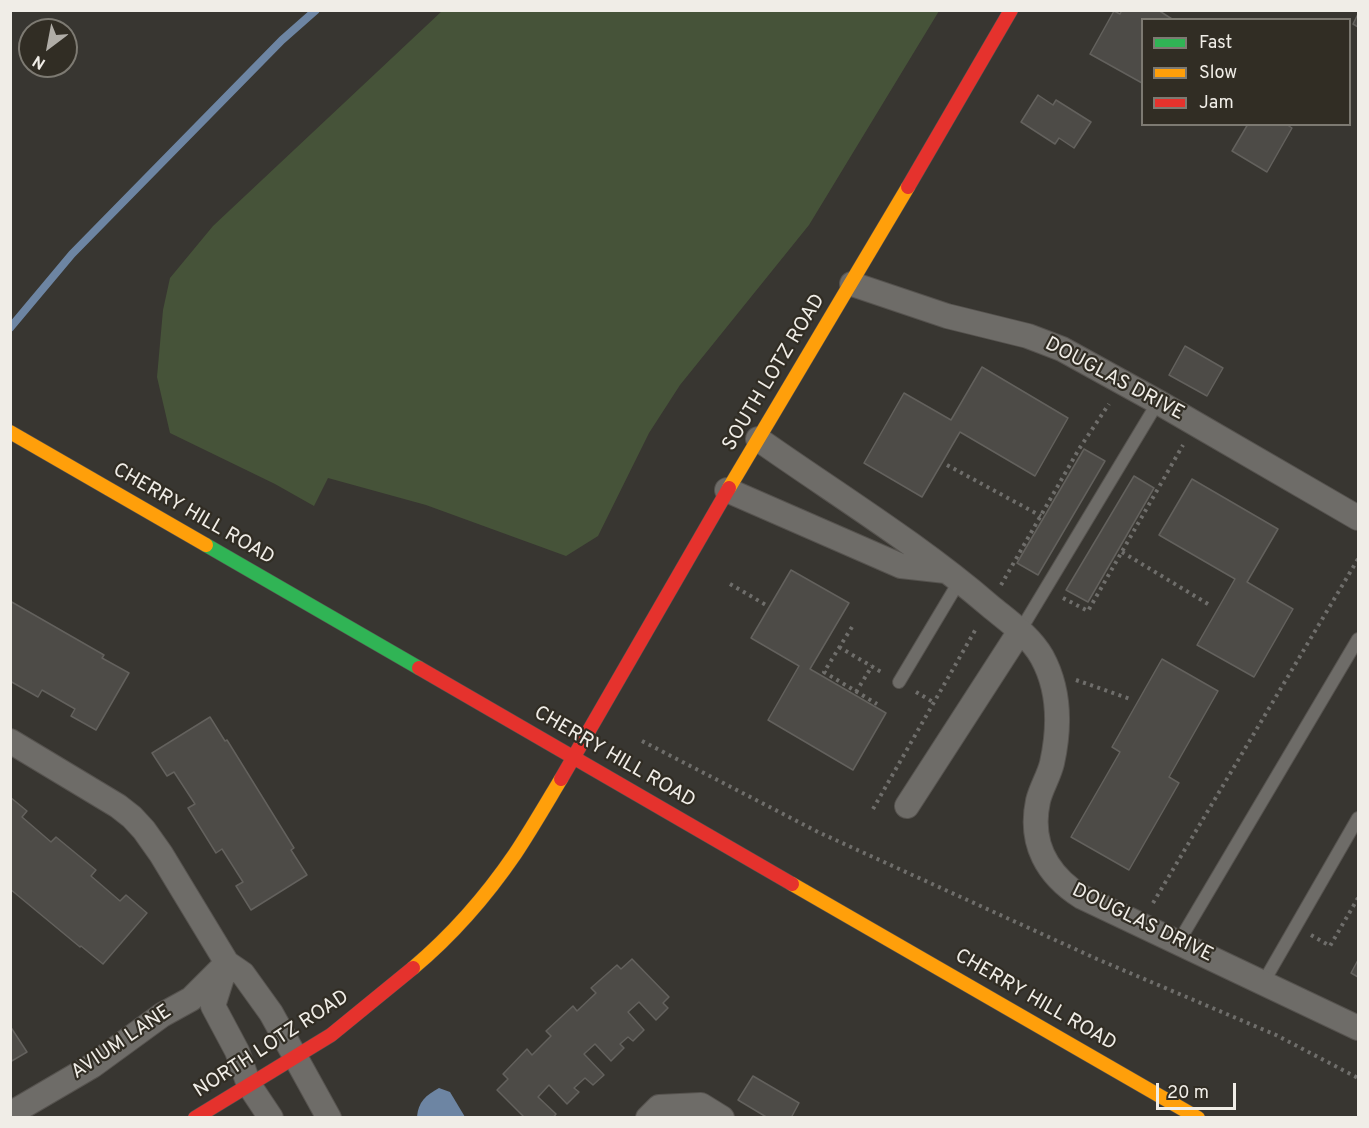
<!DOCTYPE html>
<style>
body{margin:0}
#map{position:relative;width:1369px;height:1128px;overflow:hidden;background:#383631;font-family:Overpass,sans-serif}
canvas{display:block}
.frame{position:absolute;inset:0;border:12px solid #f0ede7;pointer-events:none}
.legend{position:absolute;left:1141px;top:18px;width:210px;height:108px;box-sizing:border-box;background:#312d24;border:2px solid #7d7a72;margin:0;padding:8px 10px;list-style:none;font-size:18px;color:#f0ede7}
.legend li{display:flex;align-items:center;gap:12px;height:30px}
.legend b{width:30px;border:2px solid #7d7a72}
.north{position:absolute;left:18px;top:18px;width:60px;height:60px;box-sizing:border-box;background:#312d24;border:2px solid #7d7a72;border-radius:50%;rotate:212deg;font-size:16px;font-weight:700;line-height:24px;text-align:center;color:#f0ede7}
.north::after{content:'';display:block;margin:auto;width:21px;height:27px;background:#b0ada7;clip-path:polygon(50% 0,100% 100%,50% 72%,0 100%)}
.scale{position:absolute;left:1156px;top:1083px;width:80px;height:27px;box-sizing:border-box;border:3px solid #f0ede7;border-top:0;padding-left:8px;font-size:18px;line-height:21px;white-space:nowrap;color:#f0ede7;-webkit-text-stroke:4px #312d24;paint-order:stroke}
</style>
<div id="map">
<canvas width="1369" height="1128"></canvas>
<div class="frame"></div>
<ul class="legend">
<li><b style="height:8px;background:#30b455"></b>Fast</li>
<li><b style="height:8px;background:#ff9f0a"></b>Slow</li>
<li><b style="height:8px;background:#e5322d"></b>Jam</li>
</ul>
<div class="north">N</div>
<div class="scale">20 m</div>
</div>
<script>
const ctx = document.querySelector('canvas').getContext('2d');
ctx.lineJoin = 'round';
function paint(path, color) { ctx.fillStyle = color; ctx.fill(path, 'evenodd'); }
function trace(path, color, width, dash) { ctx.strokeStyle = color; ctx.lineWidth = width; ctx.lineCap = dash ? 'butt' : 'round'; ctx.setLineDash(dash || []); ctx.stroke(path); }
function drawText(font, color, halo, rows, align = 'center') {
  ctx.font = font + ' Overpass,sans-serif'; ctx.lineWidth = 4.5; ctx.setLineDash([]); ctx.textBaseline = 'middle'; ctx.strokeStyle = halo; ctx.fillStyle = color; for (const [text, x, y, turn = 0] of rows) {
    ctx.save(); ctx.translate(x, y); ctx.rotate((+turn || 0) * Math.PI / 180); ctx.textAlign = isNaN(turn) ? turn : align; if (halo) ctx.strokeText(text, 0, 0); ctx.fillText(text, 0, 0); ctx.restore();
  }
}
paint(new Path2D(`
 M442,11H939L809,225L680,385L649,433L598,536L566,556L426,505L328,478L314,506L275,484L170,433L157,377L163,310L170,278L213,226Z`), '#465339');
paint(new Path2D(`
 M439,1088L450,1092L465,1117H417C418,1102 426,1095 439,1088Z`), '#6d85a3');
trace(new Path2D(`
 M10,328L72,254L282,40L316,10`), '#6d85a3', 8);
const building = new Path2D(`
 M1122,10H1158L1172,19L1142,20V83L1090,54L1114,11L1120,14Z
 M1358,14V27L1353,24Z
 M1038,95L1053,105L1056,100L1091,122L1074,148L1059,138L1055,144L1021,122Z
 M1248,124H1286L1292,128L1267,172L1232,151Z
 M1185,346L1223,368L1207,396L1169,375Z
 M982,367L1068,418L1035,476L960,432L922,497L864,463L904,393L951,420Z
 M1084,449L1105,461L1038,575L1017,563Z
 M1134,476L1154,488L1088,602L1066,590Z
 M1192,479L1278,529L1247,582L1293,609L1254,677L1197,645L1235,579L1159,535Z
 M791,570L849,603L810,669L886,713L853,770L768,720L799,666L751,638Z
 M10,601L104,655L102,658L129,673L96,730L71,716L75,709L42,690L38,697L10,681Z
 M1162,659L1218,691L1169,777L1179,783L1129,870L1071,837L1120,752L1112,747Z
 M210,717L225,741L227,740L294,848L291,850L307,875L251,910L236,886L243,882L222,849L216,853L188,808L195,804L174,772L167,776L152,753Z
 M10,797L27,811L22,817L51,842L56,837L96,870L91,876L120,901L126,895L147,913L103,964L81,946L80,947L10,889Z
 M632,959L669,997L663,1003L668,1008L656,1020L639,1002L628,1012L644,1030L633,1041L628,1037L620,1044L624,1048L611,1061L595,1044L584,1054L604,1075L593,1085L585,1078L574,1088L579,1092L567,1104L549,1085L538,1097L556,1114L553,1118H525L497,1090L508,1079L503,1074L527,1049L532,1055L551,1036L546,1031L573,1006L577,1011L596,993L591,988L617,965L621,969Z
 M1358,960V977L1351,973Z
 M10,1026L27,1052L10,1062Z
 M753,1076L799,1103L791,1118H768L738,1100Z`);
paint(building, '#4d4b47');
trace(building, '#63615d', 1.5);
const lane = new Path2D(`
 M1020,631L1158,402
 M899,682L960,580
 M1178,943L1358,639
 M1263,983L1358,818`);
const street = new Path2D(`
 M852,284L947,316L1028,336L1062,349L1158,402L1358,518
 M758,439C836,494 918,544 990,606C1008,621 1030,636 1042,657C1060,690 1060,727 1052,763C1049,776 1041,788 1038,801C1029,843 1047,875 1082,897L1358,1028
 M727,490L901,566L946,571
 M10,741L118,806L132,817L144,830L161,854L227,963L243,974L271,1013L329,1118
 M907,806L1020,631
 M225,968L213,1006L237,1051L249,1085L271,1118
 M10,1114L92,1066L162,1015L191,999L227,963
 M648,1118L659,1107L701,1105L722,1118`);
const fast = new Path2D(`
 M206,545L419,668`);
const slow = new Path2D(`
 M10,432L206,545
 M729,488L908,187
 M792,884L1198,1118
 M413,968C451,936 487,895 515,854C531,830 546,804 561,779`);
const jam = new Path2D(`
 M908,187L1011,10
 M419,668L792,884
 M561,779L729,488
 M195,1118L331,1035L413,968`);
trace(lane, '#56534f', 14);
trace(street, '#56534f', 26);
trace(fast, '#56534f', 15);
trace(slow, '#56534f', 15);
trace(jam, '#56534f', 15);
trace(new Path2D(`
 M947,465L1041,516
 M1122,552L1208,604
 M730,584L766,605
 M1001,585L1079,449L1109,404
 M1063,598L1088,611L1183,445
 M852,627L824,672L877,704
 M839,647L883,673
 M1076,680L1130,699
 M856,692L872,666
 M916,692L933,702
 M642,741L818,832L1097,959L1276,1035L1358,1078
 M873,809L977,627
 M1153,903L1358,559
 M1311,935L1330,946L1358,898`), '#6f6e6b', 4, [3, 4.5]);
trace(lane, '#6e6c68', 12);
trace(street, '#6e6c68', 24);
trace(fast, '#30b455', 14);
trace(slow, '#ff9f0a', 14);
trace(jam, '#e5322d', 14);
drawText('20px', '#f0ede7', '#312d24', [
 ["SOUTH LOTZ ROAD",775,373,-59],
 ["DOUGLAS DRIVE",1114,380,28],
 ["CHERRY HILL ROAD",193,515,30],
 ["CHERRY HILL ROAD",614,758,30],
 ["DOUGLAS DRIVE",1142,924,26],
 ["CHERRY HILL ROAD",1035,1001,30],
 ["AVIUM LANE",122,1043,-34],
 ["NORTH LOTZ ROAD",272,1045,-33]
]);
</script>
